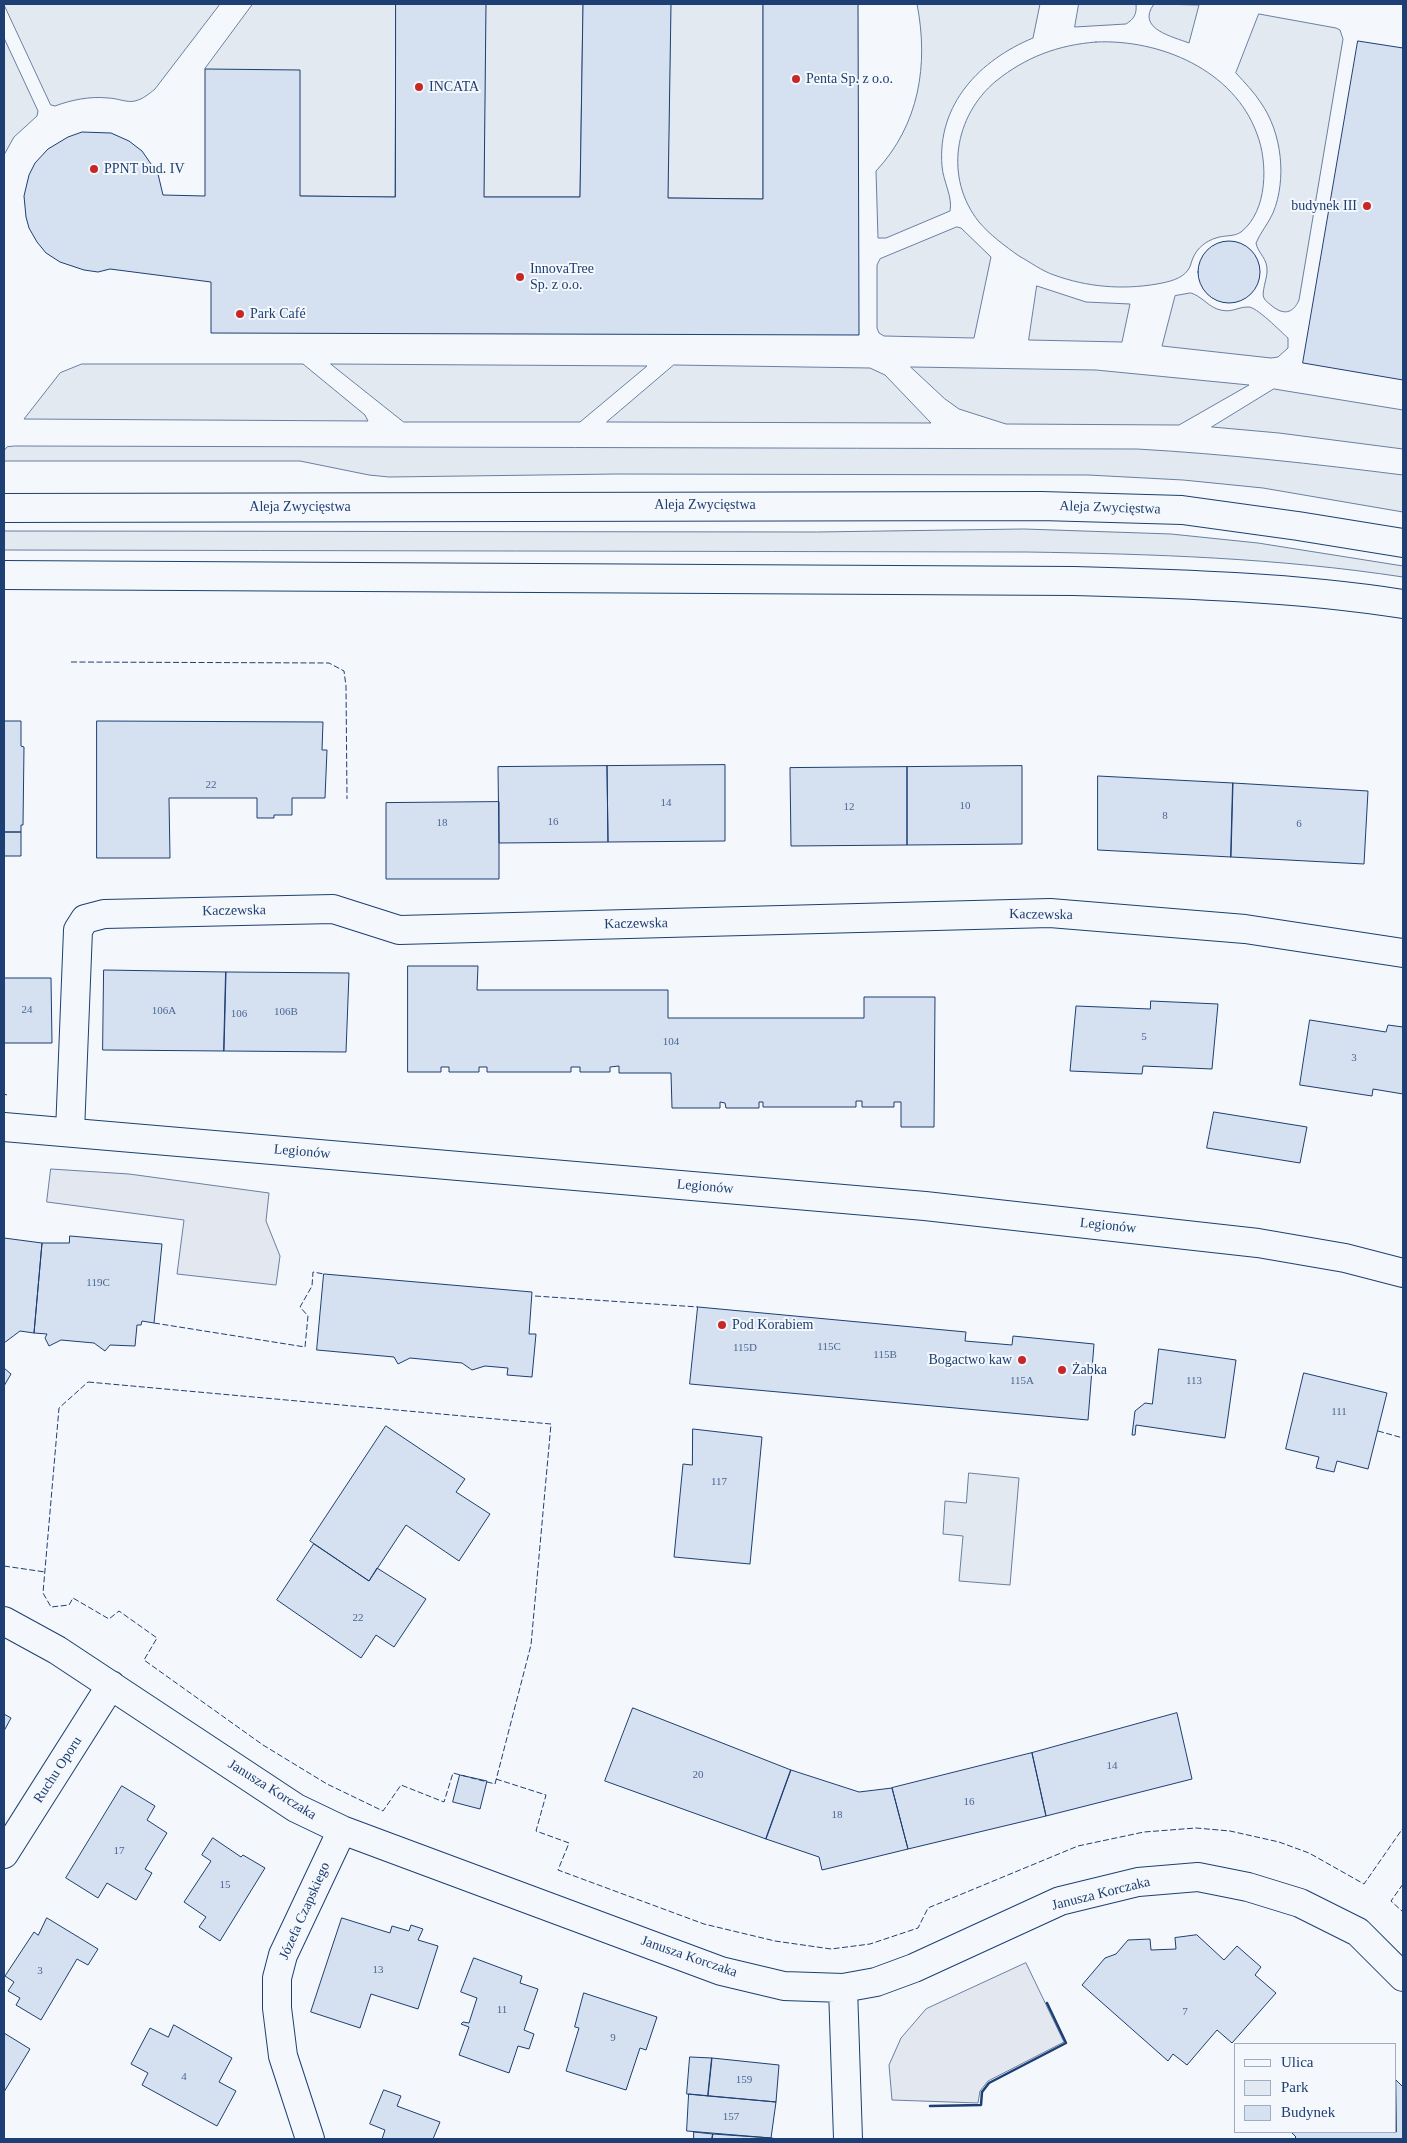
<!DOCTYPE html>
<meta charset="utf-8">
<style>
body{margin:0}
#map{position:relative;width:1407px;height:2143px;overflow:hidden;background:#f4f7fb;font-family:Georgia,serif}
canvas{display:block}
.frame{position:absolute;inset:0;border:5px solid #1d3f73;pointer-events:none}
.legend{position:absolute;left:1234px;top:2043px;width:162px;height:90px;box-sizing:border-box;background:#f4f7fb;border:1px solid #9eadc5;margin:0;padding:6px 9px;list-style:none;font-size:15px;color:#1d3f73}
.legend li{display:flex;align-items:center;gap:10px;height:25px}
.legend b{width:25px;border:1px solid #9eadc5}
</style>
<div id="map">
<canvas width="1407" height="2143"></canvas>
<div class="frame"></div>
<ul class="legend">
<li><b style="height:6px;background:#f4f7fb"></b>Ulica</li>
<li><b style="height:14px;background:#e3e9f0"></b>Park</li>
<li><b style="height:14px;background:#d5e0f0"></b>Budynek</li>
</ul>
</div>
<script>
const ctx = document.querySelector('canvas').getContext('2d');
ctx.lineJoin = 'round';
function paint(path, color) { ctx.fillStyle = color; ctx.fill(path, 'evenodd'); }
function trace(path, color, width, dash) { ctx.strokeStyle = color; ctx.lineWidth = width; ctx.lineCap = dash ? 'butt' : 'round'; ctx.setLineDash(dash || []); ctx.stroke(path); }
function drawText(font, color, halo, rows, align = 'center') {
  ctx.font = font + ' Georgia,serif'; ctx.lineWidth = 4; ctx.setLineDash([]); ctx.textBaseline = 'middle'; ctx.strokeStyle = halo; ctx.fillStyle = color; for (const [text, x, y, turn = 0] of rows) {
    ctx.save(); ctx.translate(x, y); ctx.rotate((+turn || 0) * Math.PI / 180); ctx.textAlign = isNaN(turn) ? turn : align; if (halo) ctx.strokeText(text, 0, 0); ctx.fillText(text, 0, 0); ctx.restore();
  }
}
const green = new Path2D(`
 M4,4H220L155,89C149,94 143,99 135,101C127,103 117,98 108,98C90,96 71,100 55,106L51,105Z
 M253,4H396L395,197L300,196L205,69Z
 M486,4H583L580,197H484Z
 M671,4H763V199L668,198Z
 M917,4H1040L1033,38C980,60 937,104 942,166C943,181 953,197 950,211L886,238H878L876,171C919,125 929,65 917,4Z
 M1079,4H1136C1137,14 1134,19 1126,24L1075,27Z
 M1154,4L1199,5L1189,43C1174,37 1135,29 1154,4Z
 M1259,14L1336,28L1340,30L1343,39L1299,300C1293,314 1283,315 1272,306C1270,304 1265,301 1264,298C1261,294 1267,278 1267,272C1268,258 1258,254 1256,243C1260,233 1268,224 1273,213C1287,179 1282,133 1261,103C1254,92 1245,83 1236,73Z
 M4,38L38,111L37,116L14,137L4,155Z
 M1096,42C1160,39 1234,70 1257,134C1268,162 1268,211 1241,232C1234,237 1224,235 1216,238C1206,241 1197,248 1193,258C1191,262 1191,266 1188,270C1182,279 1168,282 1157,284C1122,290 1087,287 1054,275C1042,271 1030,262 1019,256C1005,246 990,235 979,222C944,178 954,116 996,81C1026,57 1058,45 1096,42Z
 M957,227L961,228L991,257L974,338L884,336L879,333L877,328V265L880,259Z
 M1037,286L1086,302L1130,304L1122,342L1029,340Z
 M1191,293C1201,296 1207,305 1217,309C1232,314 1236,307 1248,307C1256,306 1281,332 1288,338V348L1278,357L1271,358L1162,346L1175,296Z
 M82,364H303L365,415L368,421L24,419L60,373Z
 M331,364L647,366L580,422H404Z
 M674,365L870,368L885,375L931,423L607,422Z
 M911,367L1096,370L1249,385L1179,425L1006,424L959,409L945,399Z
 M1274,389L1403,410V449L1279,433L1212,427Z
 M15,446L1137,449C1226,454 1315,464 1403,475V512L1263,488L1183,480L1088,475L617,474L389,477L369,475L300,461H4V451L7,447Z
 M1024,529L1171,534L1258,543L1403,566V577C1278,558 1153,554 1027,552L4,550V531L816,532Z
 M969,1473L1019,1478L1010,1585L959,1581L963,1536L943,1534L945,1501L966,1503Z`);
paint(green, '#e3e9f0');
trace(green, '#687fa3', 1);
const parking = new Path2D(`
 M51,1169L129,1174L269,1193L266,1221L280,1256L276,1285L177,1274L184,1220L47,1202Z
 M1026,1963L1064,2042L988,2081L980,2091L978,2103L892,2100L889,2065L901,2038L926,2009Z`);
paint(parking, '#e3e8f0');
trace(parking, '#687fa3', 1);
const building = new Path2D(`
 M396,4H486L484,197H580L583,4H671L668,198L763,199V4H858L859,335L211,333V282L110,269L98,272L84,270L60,262L46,253L37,242L29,228L26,217L24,196L29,175L35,163L48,149L68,137L82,132L111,133L129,141L142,151L158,174L163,195L205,196V69L300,70V196L395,197Z
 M1358,41L1403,48V380L1303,363Z
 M1198 272a31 31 0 1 1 62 0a31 31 0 1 1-62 0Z
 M4,721H21V746L24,747L23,825H21V832H4Z
 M97,721L323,722L322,750H327L325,798H292V815H274V818H257V798H169L170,858H97Z
 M725,765V841L608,842L607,766Z
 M607,766L608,842L499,843L498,767Z
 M1022,766V844L907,845V767Z
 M907,767V845L791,846L790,768Z
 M1098,776L1233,783L1231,857L1098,850Z
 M1233,783L1368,791L1364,864L1231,857Z
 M499,802V879H386V803Z
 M4,832H21V856H4Z
 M408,966H478L477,990H668V1018H864V997H935L934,1127H901V1102H894V1107H862V1101H856V1107H763V1102H759V1108H726L725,1103L720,1102V1108H672L671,1073H619V1066L610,1067V1072H580V1067H571V1072H487V1067H479V1072H449V1067H441V1072H408Z
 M104,970L226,972L224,1051L103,1050Z
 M226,972L349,973L346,1052L224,1051Z
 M4,978H51L52,1043H4Z
 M1151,1001L1218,1004L1212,1069L1143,1066L1142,1074L1070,1071L1076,1006L1150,1009Z
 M1310,1020L1386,1032L1388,1025L1403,1027V1094L1373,1089L1372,1096L1300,1085Z
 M1214,1112L1307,1127L1300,1163L1207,1148Z
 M70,1236L162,1244L154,1323L142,1321L141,1325H137L135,1346L110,1345L105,1351L94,1343L61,1340L49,1346L45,1338L47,1334L34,1333L42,1243H69Z
 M4,1238L42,1243L34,1333L20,1331L4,1343Z
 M324,1274L532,1292L529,1334H536L532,1377L507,1375L508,1368L485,1366L472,1370L462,1363L410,1358L398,1364L394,1357L317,1350Z
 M698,1307L966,1332L965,1341L1012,1345L1013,1336L1094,1344L1088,1420L690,1384Z
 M1159,1349L1236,1360L1225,1438L1136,1425L1135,1435H1132L1135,1411L1145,1403L1152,1404Z
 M4,1368L11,1374L4,1386Z
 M1304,1373L1387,1393L1368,1469L1337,1461L1334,1472L1316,1468L1319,1457L1286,1449Z
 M386,1426L465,1479L456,1492L490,1514L459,1561L406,1525L369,1581L310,1541Z
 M693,1429L762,1437L750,1564L674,1557L683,1464L692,1465Z
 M314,1544L369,1581L377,1568L426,1599L394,1647L376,1635L361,1658L277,1600Z
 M633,1708L791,1770L766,1839L605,1781Z
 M1177,1713L1192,1779L1046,1816L1032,1753Z
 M4,1714L11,1718L4,1731Z
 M1032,1753L1046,1816L908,1849L892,1788Z
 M791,1770L859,1792L892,1788L908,1849L822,1870L819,1857L766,1839Z
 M460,1775L487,1781L480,1809L453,1802Z
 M122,1786L155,1806L147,1820L167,1833L145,1869L152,1873L136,1900L107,1883L98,1898L66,1878Z
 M213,1838L241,1857L243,1855L265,1868L220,1941L199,1927L206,1917L184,1902L211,1861L202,1855Z
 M47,1918L98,1949L88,1965L77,1959L41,2020L16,2005L20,1998L8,1991L14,1982L5,1976L34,1932L38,1935Z
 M342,1918L390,1933L392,1926L409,1931L411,1925L423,1929L418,1940L438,1946L418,2009L371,1994L360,2028L311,2012Z
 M1197,1935L1224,1960L1237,1946L1261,1967L1255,1975L1276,1993L1232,2043L1217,2030L1187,2065L1173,2054L1168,2061L1082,1985L1105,1958L1116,1954L1128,1940L1150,1939L1151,1950L1176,1949L1175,1938Z
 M474,1958L522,1976L520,1983L538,1989L524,2030L534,2034L529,2049L518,2046L509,2073L459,2055L469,2027L461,2024L463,2022L469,2023L477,1998L461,1992Z
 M584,1993L657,2017L646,2050L640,2048L626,2090L566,2071L579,2028L575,2027Z
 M174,2025L232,2058L219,2082L236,2091L217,2126L142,2085L148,2073L131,2064L150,2028L168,2037Z
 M4,2033L30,2049L4,2092Z
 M690,2057L712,2058L708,2096L687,2094Z
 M712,2058L779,2065L776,2102L708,2096Z
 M1396,2080L1403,2087V2139H1294L1296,2137L1291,2132H1396Z
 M384,2090L401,2096L397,2106L440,2122L433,2139H382L385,2130L370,2124Z
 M689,2094L776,2102L771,2138L687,2131Z
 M694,2132L713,2134L712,2139H694Z
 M713,2134L771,2138L778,2139H712Z`);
paint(building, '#d5e0f0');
trace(building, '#1d3f73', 1);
const street = new Path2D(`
 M70,1132L78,930L85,919L104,914L333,909L399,930L1050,913L1245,929L1403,953
 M4,1621L57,1650L296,1808L342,1830L721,1971L784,1986L843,1988L876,1982L914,1968L1060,1901L1138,1882L1198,1877L1248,1887L1300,1903L1358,1932L1403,1977
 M4,1854L111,1685
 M843,1988L848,2139
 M310,2139L283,2056L277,2008V1978L283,1955L342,1830`);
const secondary = new Path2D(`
 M4,508L1041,506L1182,510L1298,526L1403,543
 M4,575L1073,581C1183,584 1294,587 1403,604
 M4,1127L925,1206L1258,1243L1345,1258L1403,1273`);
trace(street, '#1d3f73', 30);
trace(secondary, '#1d3f73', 30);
trace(street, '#f4f7fb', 28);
trace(secondary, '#f4f7fb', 28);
trace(new Path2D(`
 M71,662L329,663L344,671L346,686L347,799
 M4,1094L7,1095
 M535,1296L698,1307
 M154,1323L305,1347L308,1316L300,1307L312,1286L313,1272L324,1274
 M88,1382L551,1424L531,1645L495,1784L453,1773L444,1802L401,1785L383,1811L327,1784L263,1745L144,1660L157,1638L119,1611L109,1619L73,1598L69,1605L51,1607L43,1593L59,1408Z
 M1378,1431L1403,1438
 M4,1566L45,1572
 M496,1779L546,1795L536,1831L569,1843L558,1870L704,1924L775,1941L831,1949L870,1944L918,1928L928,1908L1078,1846L1144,1832L1196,1828L1230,1831L1279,1842L1309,1853L1364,1884L1403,1828
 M1403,1884L1391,1901L1403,1912`), '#1d3f73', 1, [6, 2.5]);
trace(new Path2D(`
 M930,2106L981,2105L982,2092L989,2083L1066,2043L1047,2003`), '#1d3f73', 2.5);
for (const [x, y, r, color] of [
 [796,79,5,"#c62828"],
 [419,87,5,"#c62828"],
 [94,169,5,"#c62828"],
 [1367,206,5,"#c62828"],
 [520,277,5,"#c62828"],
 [240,314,5,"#c62828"],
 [722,1325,5,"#c62828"],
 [1022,1360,5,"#c62828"],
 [1062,1370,5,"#c62828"]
]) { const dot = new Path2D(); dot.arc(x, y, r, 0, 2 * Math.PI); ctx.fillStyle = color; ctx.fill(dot); trace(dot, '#f4f7fb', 2); }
drawText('11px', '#4b6792', null, [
 ["22",211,785],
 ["14",666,803],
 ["10",965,806],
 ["12",849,807],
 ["8",1165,816],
 ["16",553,822],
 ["18",442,823],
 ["6",1299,824],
 ["24",27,1010],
 ["106A",164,1011],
 ["106B",286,1012],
 ["106",239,1014],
 ["5",1144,1037],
 ["104",671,1042],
 ["3",1354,1058],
 ["119C",98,1283],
 ["115C",829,1347],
 ["115D",745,1348],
 ["115B",885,1355],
 ["115A",1022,1381],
 ["113",1194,1381],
 ["111",1339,1412],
 ["117",719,1482],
 ["22",358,1618],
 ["14",1112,1766],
 ["20",698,1775],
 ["16",969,1802],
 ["18",837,1815],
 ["17",119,1851],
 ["15",225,1885],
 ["13",378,1970],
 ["3",40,1971],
 ["11",502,2010],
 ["7",1185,2012],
 ["9",613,2038],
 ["4",184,2077],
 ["159",744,2080],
 ["157",731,2117]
]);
drawText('14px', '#1d3f73', '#f4f7fb', [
 ["Penta Sp. z o.o.",806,79],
 ["INCATA",429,87],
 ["PPNT bud. IV",104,169],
 ["budynek III",1357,206,"right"],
 ["InnovaTree",530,269],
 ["Sp. z o.o.",530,285],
 ["Park Café",250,314],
 ["Pod Korabiem",732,1325],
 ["Bogactwo kaw",1012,1360,"right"],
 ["Żabka",1072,1370]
], 'left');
drawText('14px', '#1d3f73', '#f4f7fb', [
 ["Aleja Zwycięstwa",705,505],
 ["Aleja Zwycięstwa",300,507],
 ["Aleja Zwycięstwa",1110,508,2],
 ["Kaczewska",234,911,-1],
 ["Kaczewska",1041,915,1],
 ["Kaczewska",636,924,-1],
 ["Legionów",302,1152,5],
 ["Legionów",705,1187,5],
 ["Legionów",1108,1226,6],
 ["Ruchu Oporu",58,1770,-57],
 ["Janusza Korczaka",272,1790,32],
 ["Janusza Korczaka",1101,1894,-14],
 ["Józefa Czapskiego",305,1911,-66],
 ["Janusza Korczaka",689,1957,19]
]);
</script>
